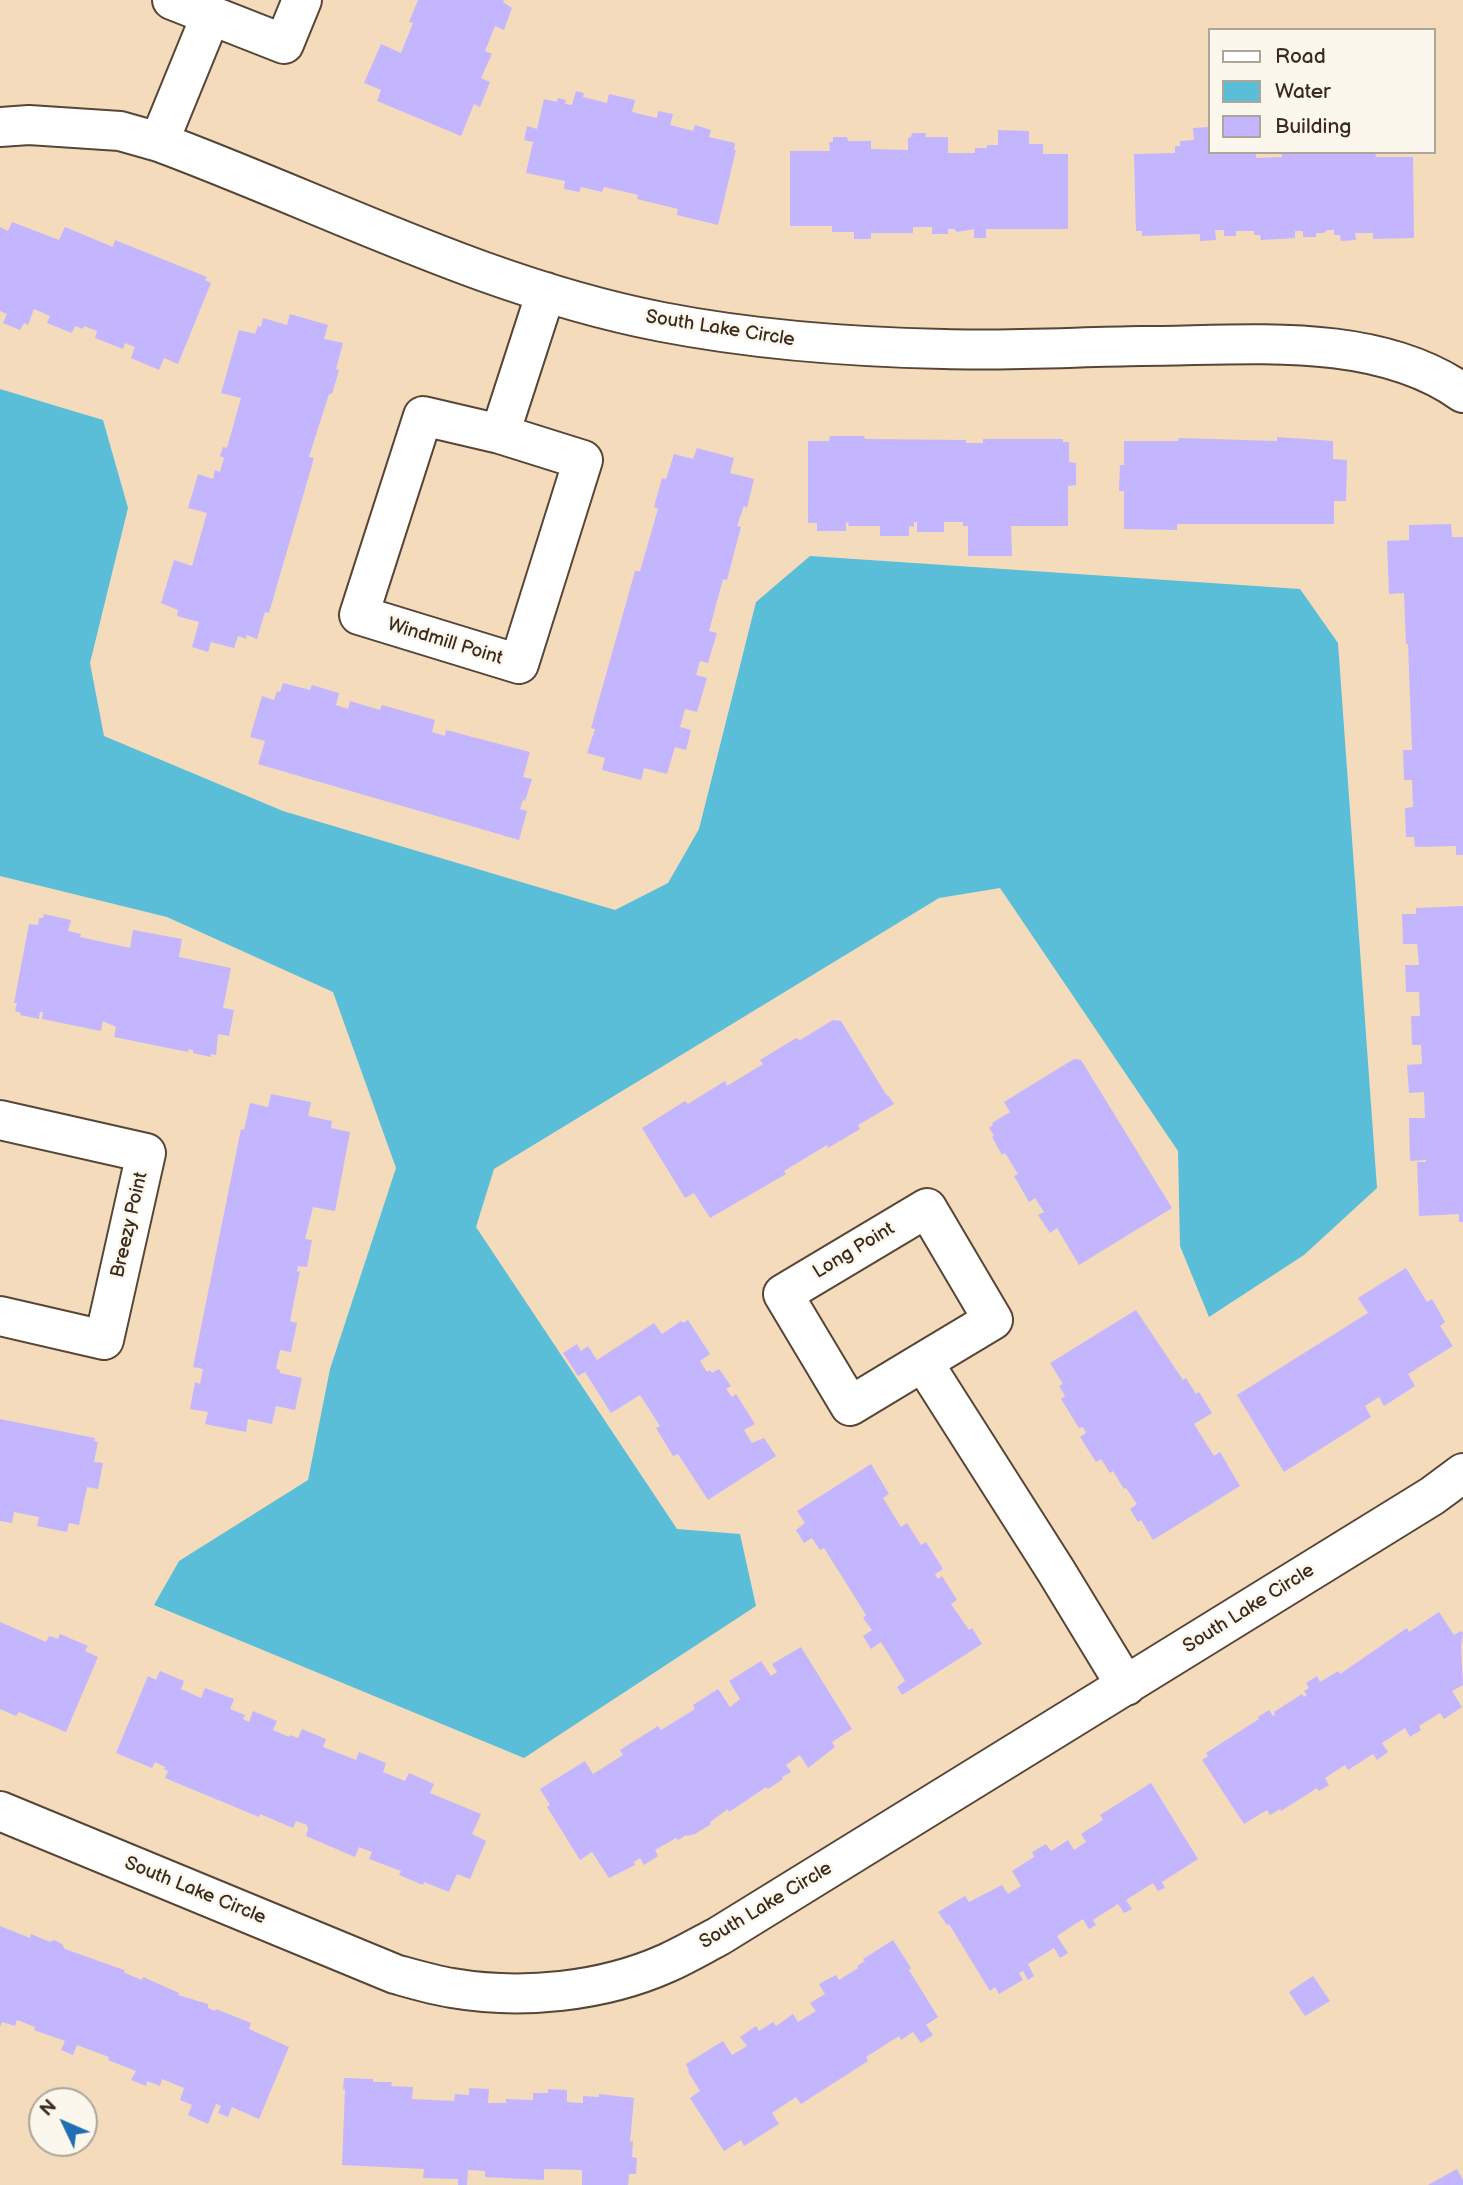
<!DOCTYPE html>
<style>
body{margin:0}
#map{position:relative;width:1463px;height:2185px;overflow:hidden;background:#f3dbbc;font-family:"Balsamiq Sans",sans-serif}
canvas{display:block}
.legend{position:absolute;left:1208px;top:28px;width:228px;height:126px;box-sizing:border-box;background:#fbf7ec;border:2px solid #aea59a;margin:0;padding:9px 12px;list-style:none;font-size:21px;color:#3b2a1e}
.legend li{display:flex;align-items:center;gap:14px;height:35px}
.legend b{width:35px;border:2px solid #aea59a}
.north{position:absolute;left:28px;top:2087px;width:70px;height:70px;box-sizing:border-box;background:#fbf7ec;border:2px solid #aea59a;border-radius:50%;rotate:314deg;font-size:19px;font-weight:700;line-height:28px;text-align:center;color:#3b2a1e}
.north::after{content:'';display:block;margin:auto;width:24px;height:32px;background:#1f6fb2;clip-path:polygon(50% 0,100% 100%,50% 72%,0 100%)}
</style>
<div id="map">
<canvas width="1463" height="2185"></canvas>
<ul class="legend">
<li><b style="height:9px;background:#fff"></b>Road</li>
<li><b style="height:19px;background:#5bbed9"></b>Water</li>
<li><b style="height:19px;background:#c3b6fe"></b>Building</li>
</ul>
<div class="north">N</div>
</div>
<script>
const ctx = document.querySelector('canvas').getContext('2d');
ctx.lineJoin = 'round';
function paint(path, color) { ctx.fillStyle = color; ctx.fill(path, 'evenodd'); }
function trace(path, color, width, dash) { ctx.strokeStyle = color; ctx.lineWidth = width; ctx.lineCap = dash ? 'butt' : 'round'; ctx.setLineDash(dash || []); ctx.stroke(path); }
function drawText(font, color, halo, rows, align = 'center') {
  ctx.font = font + ' "Balsamiq Sans",sans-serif'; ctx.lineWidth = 5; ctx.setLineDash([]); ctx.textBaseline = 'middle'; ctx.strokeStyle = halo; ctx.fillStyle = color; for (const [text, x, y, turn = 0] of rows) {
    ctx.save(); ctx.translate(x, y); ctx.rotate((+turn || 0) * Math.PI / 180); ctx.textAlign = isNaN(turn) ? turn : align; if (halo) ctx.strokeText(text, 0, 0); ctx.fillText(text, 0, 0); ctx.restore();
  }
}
paint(new Path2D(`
 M0,389L103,420L128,508L90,663L104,736L283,811L615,910L668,883L699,829L756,602L810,556L1300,589L1338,643L1377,1188L1304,1255L1209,1317L1180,1246L1178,1151L1000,888L939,898L494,1169L476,1227L677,1529L740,1534L756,1606L524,1758L154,1605L179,1561L308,1480L330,1369L396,1168L333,992L167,917L0,876Z`), '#5bbed9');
paint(new Path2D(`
 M418,0H504L503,2L512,8L504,30L495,26L485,51L492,54L481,78L490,82L480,107L474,104L461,136L377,101L381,90L364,83L381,44L401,53L413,23L409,22Z
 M576,91L584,93L583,97L607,103L609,94L635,100L632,112L657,118L658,111L673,114L670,125L693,131L695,125L711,130L709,137L735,143L734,150H736L718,225L677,215L678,209L637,199L638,195L604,187L602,192L581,187L579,192L564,189L565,181L526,173L533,142L524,140L527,126L537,129L544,99L557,102L558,98L566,100L565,104L572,105Z
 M1209,127V152L1256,154V158L1282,157L1281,152H1375L1376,157H1413L1414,238L1373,239V233H1355L1356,240L1341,241L1340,235H1334V230H1327L1324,233H1316V237H1303V231H1295V238L1261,240L1260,235H1254V231H1236V236H1224V230H1215L1216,240L1200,241V234L1142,236V231H1136L1134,154L1175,153V146H1180V141L1194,140L1193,128Z
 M998,130L1029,131V144H1043V154H1068V229H986V238H974V229L957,232L954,229H948V234H932V227H913V233H871V239H854V232H832V226H790V151H830L829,142H833V137H847L848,141H871V149L908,150V138L911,137L912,133H926L925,137H948V153H975V148H987V145H998Z
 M12,222L59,240L65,227L113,247L115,240L207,277L205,280L211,283L178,364L164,358L159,370L131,358L135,347L125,343L123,349L95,338L97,331L84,326L83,329L75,326L72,333L47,323L50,316L34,309L28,325L24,323L20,330L3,323L7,314L0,311V227L8,231Z
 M290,314L328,325L324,339L343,343L336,369L339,370L332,394H329L309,457L314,458L269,613L265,612L257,639L247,635L246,639L238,636L234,648L211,642L208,652L192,647L199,622L177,616L178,610L161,603L174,560L192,566L207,513L188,508L198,474L213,479L215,470L220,472L224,458L220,456L223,447L227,448L241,398L221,393L239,330L255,334L258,326L261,327L263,318L287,325Z
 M830,436H864L865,439L966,440V443H983V439H1063V442H1069V462L1076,463V485L1068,486V526H1011L1012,556H968V526H963V522H944V532H917V522H914V527L909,526V536H880V526H848L849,523L846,522V531H817V523H808V441H829Z
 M1277,437L1333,441V459L1347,460L1346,501H1334V524H1177V530L1124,529V491H1119L1120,465H1124V441H1178L1179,438L1277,441Z
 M697,448L734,458L730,473L754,479L747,508L744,506L737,526L741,527L727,580L723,579L709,631L717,633L708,663L700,661L696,675L707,678L697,712L685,709L680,727L691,730L686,750L675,747L667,774L644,768L641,780L602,770L605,758L587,753L595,729L591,728L635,571H640L658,509L654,507L662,478L666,479L674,454L693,459Z
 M1451,524L1452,537H1463V855H1456V846L1415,847L1414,837H1406L1405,808L1413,807L1412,780H1404L1403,750H1412L1408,644H1406L1404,593L1389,594L1387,541L1409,540V525Z
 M283,683L310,690L312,685L339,693L336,705L348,709L350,701L380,710L382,705L435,720L432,732L445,736L446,730L530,752L523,777L532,779L525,801L523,800L520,809L527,811L519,840L258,764L265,741L250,737L262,696L274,700L277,691L280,692Z
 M1463,906V1222H1459V1214L1419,1216L1417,1162H1426V1160L1410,1161L1409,1118H1425L1424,1092L1409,1093L1407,1065L1422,1064L1421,1045H1412L1411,1016H1420L1419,992H1406L1405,965H1419L1417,944H1403L1402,914H1416V908Z
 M44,914L71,920L68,931L81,934L80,937L130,948L133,930L182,939L179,957L231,968L223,1008L234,1010L229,1036L218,1034L216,1055L211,1054V1057L193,1053V1050L189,1049L188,1052L114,1037L116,1027L103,1021L101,1031L42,1019L43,1012H40L39,1019L20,1015L21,1013L15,1011L17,1003H14L29,924L38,925L39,918H43Z
 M833,1020L841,1021L887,1096L888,1095L894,1104L858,1125L860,1129L828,1148L827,1145L784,1171L786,1174L710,1218L694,1193L685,1198L642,1128L685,1101L688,1104L725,1081L727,1086L763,1064L760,1060L796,1038L800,1040Z
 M1074,1059L1081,1060L1172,1208L1079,1265L1057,1228L1050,1233L1038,1215L1044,1212L1035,1198L1029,1202L1014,1176L1018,1174L1005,1153L1002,1155L992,1137L994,1136L989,1128L993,1125L992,1123L1010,1112L1004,1102Z
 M271,1094L311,1102L308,1116L332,1121L331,1128L350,1132L335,1211L313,1207L305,1239L312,1240L307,1267L298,1266L297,1272L300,1271L290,1321L297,1323L291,1352L280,1350L276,1369L280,1370V1373L302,1378L295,1410L276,1406L272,1424L248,1419L246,1432L205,1424L208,1412L190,1409L195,1382L200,1384L203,1369L193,1367L241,1129L244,1130L250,1103L268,1107Z
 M1406,1268L1427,1302L1432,1299L1445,1322L1440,1326L1453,1346L1408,1374L1415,1386L1384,1406L1379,1397L1365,1406L1371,1417L1284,1472L1237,1395L1368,1313L1358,1298Z
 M1136,1310L1183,1380L1186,1378L1196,1394L1199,1392L1212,1413L1194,1424L1214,1456L1220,1452L1240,1486L1153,1540L1141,1520L1138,1522L1130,1509L1137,1504L1126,1488L1124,1489L1113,1471L1110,1473L1101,1459L1096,1462L1080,1437L1086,1433L1083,1427L1079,1428L1061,1399L1065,1396L1059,1386L1063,1384L1050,1363Z
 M688,1320L710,1354L700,1361L707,1372L710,1370L712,1373L719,1369L731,1386L726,1389L732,1397L736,1394L755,1424L744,1430L752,1443L764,1438L776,1456L708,1500L678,1454L673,1456L656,1428L660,1426L640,1395L611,1413L585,1372L578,1376L563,1353L577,1344L581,1351L588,1346L597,1360L654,1323L662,1334L681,1321L683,1323Z
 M0,1419L95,1438L94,1441L98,1442L94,1462L103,1463L98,1489L87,1487L79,1525L69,1523L67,1532L37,1526L39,1517L14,1512L12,1523L0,1521Z
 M871,1464L889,1494L883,1498L901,1527L907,1523L921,1545L926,1542L943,1569L935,1574L938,1579L942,1576L957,1600L951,1604L969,1630L972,1628L982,1644L902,1695L897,1687L905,1681L881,1642L871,1649L863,1636L872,1630L863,1618L866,1615L824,1548L820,1550L812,1538L804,1543L796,1530L805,1523L797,1511Z
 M1439,1612L1454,1635L1461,1631L1463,1633L1461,1647L1463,1685L1452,1691L1462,1707L1444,1719L1440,1713L1419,1726L1421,1730L1410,1737L1405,1728L1382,1743L1388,1752L1377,1760L1373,1754L1348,1770L1345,1765L1325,1778L1329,1785L1319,1791L1317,1788L1281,1811L1280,1809L1270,1815L1267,1810L1244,1824L1202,1760L1208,1756L1206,1753L1259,1719L1258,1717L1269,1710L1273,1716L1275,1715L1274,1712L1302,1694L1304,1697L1307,1695L1304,1691L1309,1688L1306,1683L1317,1676L1320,1682L1338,1671L1340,1674L1407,1628L1409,1632Z
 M0,1622L46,1642L49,1636L58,1639L60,1634L88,1646L85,1651L98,1657L66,1732L19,1712L16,1716L0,1709Z
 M801,1647L852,1729L832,1742L835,1747L808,1768L800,1755L786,1765L791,1772L782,1777L783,1779L768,1789L766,1787L729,1812L728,1809L710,1822L711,1824L695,1834L687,1836L686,1835L678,1840L676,1838L655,1850L658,1856L644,1865L640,1858L634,1862L635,1865L609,1878L592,1852L580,1860L547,1807L550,1805L540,1789L585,1761L593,1774L623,1755L620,1750L658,1726L661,1730L695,1709L693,1705L718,1689L730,1707L740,1699L729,1681L761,1661L771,1676L777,1672L772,1664Z
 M160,1671L184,1681L181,1689L201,1698L205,1688L234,1699L230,1709L245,1715L243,1719L249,1722L253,1711L277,1721L273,1730L289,1737L290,1735L298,1738L302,1729L326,1739L323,1747L356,1760L359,1752L386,1763L383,1772L405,1781L409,1773L434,1784L430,1793L481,1814L472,1834L486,1841L470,1879L457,1874L449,1892L424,1882L423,1885L399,1875L401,1871L369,1859L372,1852L359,1847L355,1857L306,1836L308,1829L307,1825L296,1821L293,1828L260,1814L259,1817L165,1778L168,1771L164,1769L165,1767L155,1762L152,1768L116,1753L148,1676L156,1680Z
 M1151,1783L1198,1859L1162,1882L1165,1888L1158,1891L1153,1883L1126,1900L1132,1909L1124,1913L1118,1904L1093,1920L1096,1925L1089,1929L1083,1919L1057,1936L1068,1953L1060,1958L1054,1948L1028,1964L1034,1976L1028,1980L1023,1971L1019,1973L1023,1980L999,1994L995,1987L990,1991L949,1924L947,1925L938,1912L965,1896L969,1902L1002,1885L1008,1894L1021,1886L1012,1871L1034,1857L1032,1852L1046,1844L1051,1851L1068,1840L1074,1850L1086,1842L1081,1834L1103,1820L1100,1815Z
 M0,1926L30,1938L31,1934L50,1942L54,1940L62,1944L65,1949L124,1970L125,1973L142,1980L143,1977L179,1993L178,1995L208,2004V2008L215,2011L216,2009L251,2023L249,2029L289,2047L259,2119L232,2107L228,2117L218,2113L221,2106L216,2104L208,2124L188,2115L192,2105L180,2100L184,2088L162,2079L160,2086L147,2081L146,2086L131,2080L136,2071L108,2060L109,2057L77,2045L73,2055L61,2050L65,2041L34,2030L35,2027L17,2020L15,2026L2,2022L0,2027Z
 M893,1940L911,1968L909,1970L938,2017L926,2025L933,2035L921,2043L913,2032L901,2040L899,2036L866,2057L868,2061L801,2104L796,2097L772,2113L779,2124L744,2146L741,2140L724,2151L690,2098L700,2091L688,2072L689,2071L686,2064L723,2041L732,2055L747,2046L740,2037L756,2026L759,2031L773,2022L776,2026L793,2014L798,2022L816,2011L810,2003L825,1994L819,1984L836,1975L839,1980L858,1968L857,1966L865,1961L863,1959Z
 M1313,1976L1330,2001L1305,2016L1289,1992Z
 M344,2078L373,2079V2082H392L391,2086L413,2087L412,2099L454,2101L455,2094L469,2095V2088L489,2089L488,2103H506V2099L533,2100V2093H548V2089L567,2090V2102L583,2103V2096L599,2097V2094L634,2098L630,2142L633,2141L632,2157L637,2158L636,2174H629L628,2185H582V2170L544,2169V2180L485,2177V2171L468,2170L467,2185H458V2179L423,2178L424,2169L342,2165L345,2089L343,2090Z
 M1457,2169L1463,2180V2185H1428Z`), '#c3b6fe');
const minor = new Path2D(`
 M172,0L284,44L302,0
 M0,127L29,125L120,131L159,142C326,204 486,288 662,322C755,340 850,347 944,349C1010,351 1075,347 1141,346C1244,346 1374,330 1463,393
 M159,142L211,15
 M500,434L583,460L519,664L359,615L423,416L500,434L546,292
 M0,1120L146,1153L104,1340L0,1316
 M923,1362L993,1320L927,1208L783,1294L850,1406L923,1362L1056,1571L1126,1686
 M0,1811L395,1974C413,1979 433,1985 452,1988C522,2000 602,1992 667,1963C685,1955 702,1945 719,1936L1432,1496L1463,1473`);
trace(minor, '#574536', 42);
trace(minor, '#fff', 38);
drawText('19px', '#3b2a1e', '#fbf7ec', [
 ["South Lake Circle",720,329,9],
 ["Windmill Point",445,642,17],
 ["Breezy Point",130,1225,-77],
 ["Long Point",854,1251,-31],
 ["South Lake Circle",1249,1609,-32],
 ["South Lake Circle",195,1891,22],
 ["South Lake Circle",766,1906,-31]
]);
</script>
